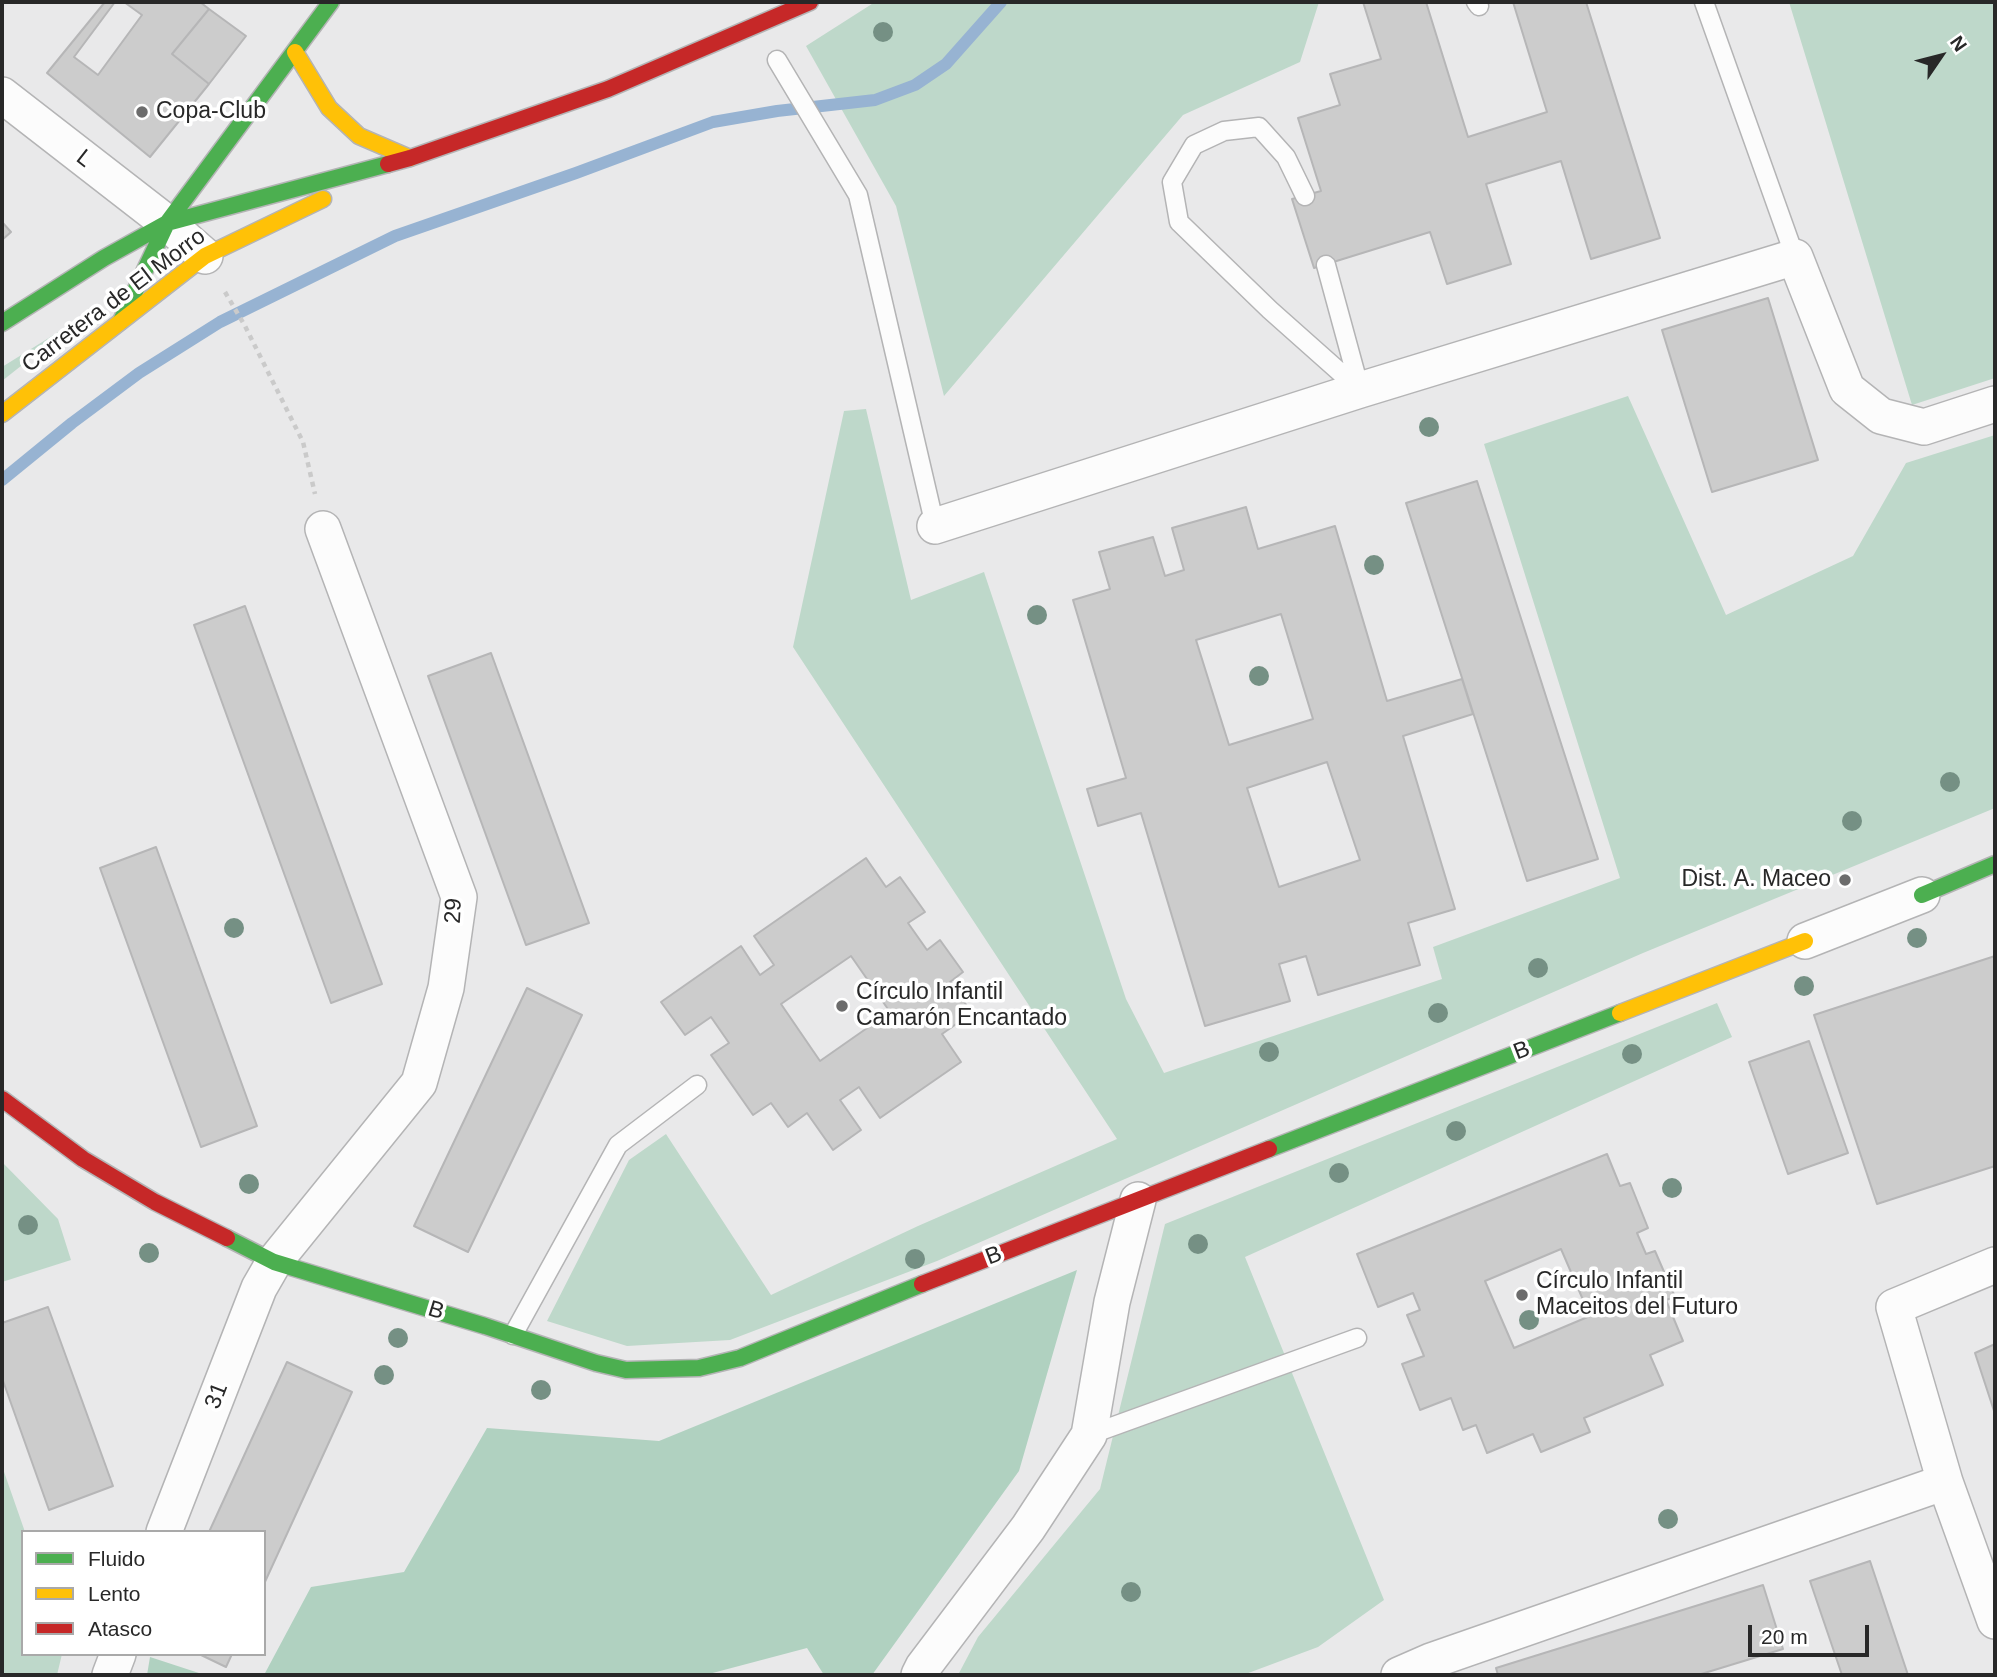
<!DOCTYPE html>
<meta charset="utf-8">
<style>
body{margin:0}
#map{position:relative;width:1997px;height:1677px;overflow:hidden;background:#e9e9ea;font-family:Helvetica,sans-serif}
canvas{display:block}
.frame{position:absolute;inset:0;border:4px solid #282828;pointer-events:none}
.legend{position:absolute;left:21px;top:1530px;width:245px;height:126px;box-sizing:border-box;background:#fff;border:2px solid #a9a9a9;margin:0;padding:9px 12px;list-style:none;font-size:21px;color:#282828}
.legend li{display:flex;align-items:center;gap:14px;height:35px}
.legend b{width:35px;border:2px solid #a9a9a9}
.north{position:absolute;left:1906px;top:21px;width:70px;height:70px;-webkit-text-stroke:5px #fff;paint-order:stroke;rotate:55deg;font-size:19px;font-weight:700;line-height:28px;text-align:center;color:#282828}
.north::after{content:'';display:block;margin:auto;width:24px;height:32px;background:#282828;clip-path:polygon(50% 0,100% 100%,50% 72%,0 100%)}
.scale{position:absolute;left:1748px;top:1625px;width:121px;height:32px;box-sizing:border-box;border:4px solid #282828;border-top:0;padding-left:9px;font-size:21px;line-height:24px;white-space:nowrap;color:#282828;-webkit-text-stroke:5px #fff;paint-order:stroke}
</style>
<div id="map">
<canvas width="1997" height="1677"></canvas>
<div class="frame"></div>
<ul class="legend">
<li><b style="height:9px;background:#4caf50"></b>Fluido</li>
<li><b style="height:9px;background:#ffc107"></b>Lento</li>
<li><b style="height:9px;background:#c62828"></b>Atasco</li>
</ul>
<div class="north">N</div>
<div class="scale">20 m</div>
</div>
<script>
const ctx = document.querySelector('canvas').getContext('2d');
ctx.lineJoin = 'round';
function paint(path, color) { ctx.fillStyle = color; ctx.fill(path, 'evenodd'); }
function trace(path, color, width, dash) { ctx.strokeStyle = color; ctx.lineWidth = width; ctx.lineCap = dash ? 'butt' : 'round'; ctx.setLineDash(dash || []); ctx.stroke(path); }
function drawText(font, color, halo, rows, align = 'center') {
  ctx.font = font + ' Helvetica,sans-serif'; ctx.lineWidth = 7; ctx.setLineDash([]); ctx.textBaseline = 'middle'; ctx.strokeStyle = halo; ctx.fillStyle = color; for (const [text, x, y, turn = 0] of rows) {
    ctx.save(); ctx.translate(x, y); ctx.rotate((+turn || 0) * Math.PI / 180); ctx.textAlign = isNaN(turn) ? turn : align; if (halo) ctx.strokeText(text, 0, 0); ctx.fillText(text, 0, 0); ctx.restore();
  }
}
paint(new Path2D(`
 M875,2H1319L1300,62L1183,115L944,396L896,206L806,46Z
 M1789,2H1995V378L1912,405Z
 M84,316L2,381V367Z
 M1628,396L1726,615L1853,556L1906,463L1995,435V808L1643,953L937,1261L730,1340L627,1346L547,1321L629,1160L666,1134L771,1295L918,1226L1117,1139L793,647L844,411L866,409L911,600L984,572L1126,999L1164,1073L1442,979L1433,947L1620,878L1484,444Z
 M1717,1003L1732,1037L1245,1257L1384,1600L1318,1647L1243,1675H958L978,1637L1100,1489L1165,1224Z
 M2,1162L58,1219L71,1260L2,1282Z
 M2,1466L25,1532H23V1654H62L57,1675H2Z`), '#bed8ca');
paint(new Path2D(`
 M1077,1270L1019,1471L872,1675H824L807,1648L705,1675H264L311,1587L404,1572L487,1428L659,1441Z
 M150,1657L205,1675H147Z`), '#b0d1c0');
trace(new Path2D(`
 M2,480L72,423L139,373L220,322L395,236L576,173L713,122L777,111L875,100L915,85L946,64L1001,2`), '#97b3d2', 12);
const building = new Path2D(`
 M105,2H115L74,57L98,75L142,15L124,2H200L209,9L172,54L209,84L150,157L47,73Z
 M1363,2H1426L1468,137L1547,112L1513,2H1586L1660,238L1591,259L1561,161L1486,184L1511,264L1447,284L1430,232L1314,268L1292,199L1321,191L1298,118L1340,105L1330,74L1381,59Z
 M209,9L246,36L209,84L172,54Z
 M2,222L11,232L2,240Z
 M1768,298L1818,460L1712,492L1662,330Z
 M1477,481L1598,859L1527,881L1406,503Z
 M1246,507L1258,549L1335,526L1387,701L1462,679L1473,714L1403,736L1455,909L1408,923L1420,965L1318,995L1306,956L1279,964L1290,1001L1205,1026L1141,813L1098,826L1087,789L1126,778L1073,600L1110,589L1099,552L1153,537L1165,576L1184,570L1172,528ZM1281,614L1313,719L1229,745L1196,640ZM1327,762L1360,860L1279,887L1247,788Z
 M245,606L382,984L331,1003L194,625Z
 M491,653L589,923L526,945L428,676Z
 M156,847L257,1126L201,1147L100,868Z
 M866,858L886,887L900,877L925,912L908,923L927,950L940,940L963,972L950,982L972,1013L942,1034L961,1062L880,1118L859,1087L840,1100L861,1130L833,1150L807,1113L788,1127L771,1103L753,1115L711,1055L729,1043L711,1017L685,1035L661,1002L741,946L760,975L774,965L754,936ZM851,956L890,1012L820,1061L781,1004Z
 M1995,956V1166L1877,1204L1814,1015Z
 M527,988L582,1015L468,1252L414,1226Z
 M1809,1041L1848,1153L1788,1174L1749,1062Z
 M1607,1154L1620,1186L1630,1183L1648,1228L1637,1233L1646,1254L1655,1251L1675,1297L1666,1300L1683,1341L1650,1355L1663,1385L1584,1418L1590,1432L1541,1452L1533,1434L1487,1453L1476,1425L1463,1430L1451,1398L1420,1410L1402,1364L1424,1356L1407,1315L1420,1310L1413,1293L1378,1307L1357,1254ZM1561,1249L1590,1316L1514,1348L1485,1281Z
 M48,1307L113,1486L49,1510L2,1378V1323Z
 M1995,1344V1414L1975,1353Z
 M287,1362L352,1392L264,1584V1532H209Z
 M1870,1561L1908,1675H1842L1810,1581Z
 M1763,1585L1783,1649L1698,1675H1498L1496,1668Z
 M199,1654H232L226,1667Z`);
paint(building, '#ccc');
trace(building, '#b6b6b7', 2);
const lane = new Path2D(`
 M1476,2L1479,6
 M1704,2L1795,257
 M777,60L858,195L935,526
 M1305,196L1286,157L1259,127L1224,131L1194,145L1172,182L1179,222L1270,310L1360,390L1326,265
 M513,1335L618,1145L697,1085
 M1089,1435L1357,1338`);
const street = new Path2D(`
 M2,95L167,223L205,256
 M935,526L1360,390L1795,257L1847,389L1881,416L1924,427L1995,404
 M1805,941L1922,895
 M1995,1265L1894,1307L1945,1482L1995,1621
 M164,1532L259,1288L274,1262L419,1083L446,988L459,897L323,529
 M110,1675L118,1654
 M919,1675L923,1667L1028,1528L1089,1435L1112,1302L1138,1200
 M1399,1675L1431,1661L1945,1482`);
const fast = new Path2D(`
 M121,321L167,223L331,2
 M2,323L104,258L167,223L388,164
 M1922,895L1995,864
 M1269,1149L1620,1013
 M227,1238L274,1262L485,1326L596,1363L626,1370L699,1368L740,1358L922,1284`);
const slow = new Path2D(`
 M295,52L329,108L359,136L410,158
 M2,414L205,256L323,199
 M1620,1013L1805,941`);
const jam = new Path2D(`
 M388,164L410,158L608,89L810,2
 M2,1099L83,1159L155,1202L227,1238
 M922,1284L1269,1149`);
trace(lane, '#b4b4b5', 21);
trace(street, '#b4b4b5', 38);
trace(fast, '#b4b4b5', 19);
trace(slow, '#b4b4b5', 19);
trace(jam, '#b4b4b5', 19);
trace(new Path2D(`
 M225,292L245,326L303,442L315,494`), '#cacaca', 4.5, [5, 5]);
trace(lane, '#fcfcfc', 18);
trace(street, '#fcfcfc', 35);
trace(fast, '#4caf50', 16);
trace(slow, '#ffc107', 16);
trace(jam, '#c62828', 16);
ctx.fillStyle = '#759084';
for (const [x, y] of [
 [883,32],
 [1429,427],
 [1374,565],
 [1037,615],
 [1259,676],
 [1950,782],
 [1852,821],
 [234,928],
 [1917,938],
 [1538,968],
 [1804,986],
 [1438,1013],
 [1269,1052],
 [1632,1054],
 [1456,1131],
 [1339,1173],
 [249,1184],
 [1672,1188],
 [28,1225],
 [1198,1244],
 [149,1253],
 [915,1259],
 [1529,1320],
 [398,1338],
 [384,1375],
 [541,1390],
 [1668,1519],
 [1131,1592]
]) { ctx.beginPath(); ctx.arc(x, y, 10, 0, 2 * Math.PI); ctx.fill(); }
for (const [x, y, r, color] of [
 [142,112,7,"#6c6c6c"],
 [1845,880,7,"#6c6c6c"],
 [842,1006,7,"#6c6c6c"],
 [1522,1295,7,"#6c6c6c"]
]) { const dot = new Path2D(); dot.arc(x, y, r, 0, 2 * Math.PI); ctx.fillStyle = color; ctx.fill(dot); trace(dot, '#fff', 2.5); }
drawText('23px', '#282828', '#fff', [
 ["Copa-Club",156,112],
 ["Dist. A. Maceo",1831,880,"right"],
 ["Círculo Infantil",856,993],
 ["Camarón Encantado",856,1019],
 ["Círculo Infantil",1536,1282],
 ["Maceitos del Futuro",1536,1308]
], 'left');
drawText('23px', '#282828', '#fff', [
 ["L",84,159,38],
 ["Carretera de El Morro",114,301,-37],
 ["29",454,911,-87],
 ["B",1522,1051,-21],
 ["B",994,1256,-21],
 ["B",436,1311,17],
 ["31",217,1396,-69]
]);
</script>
